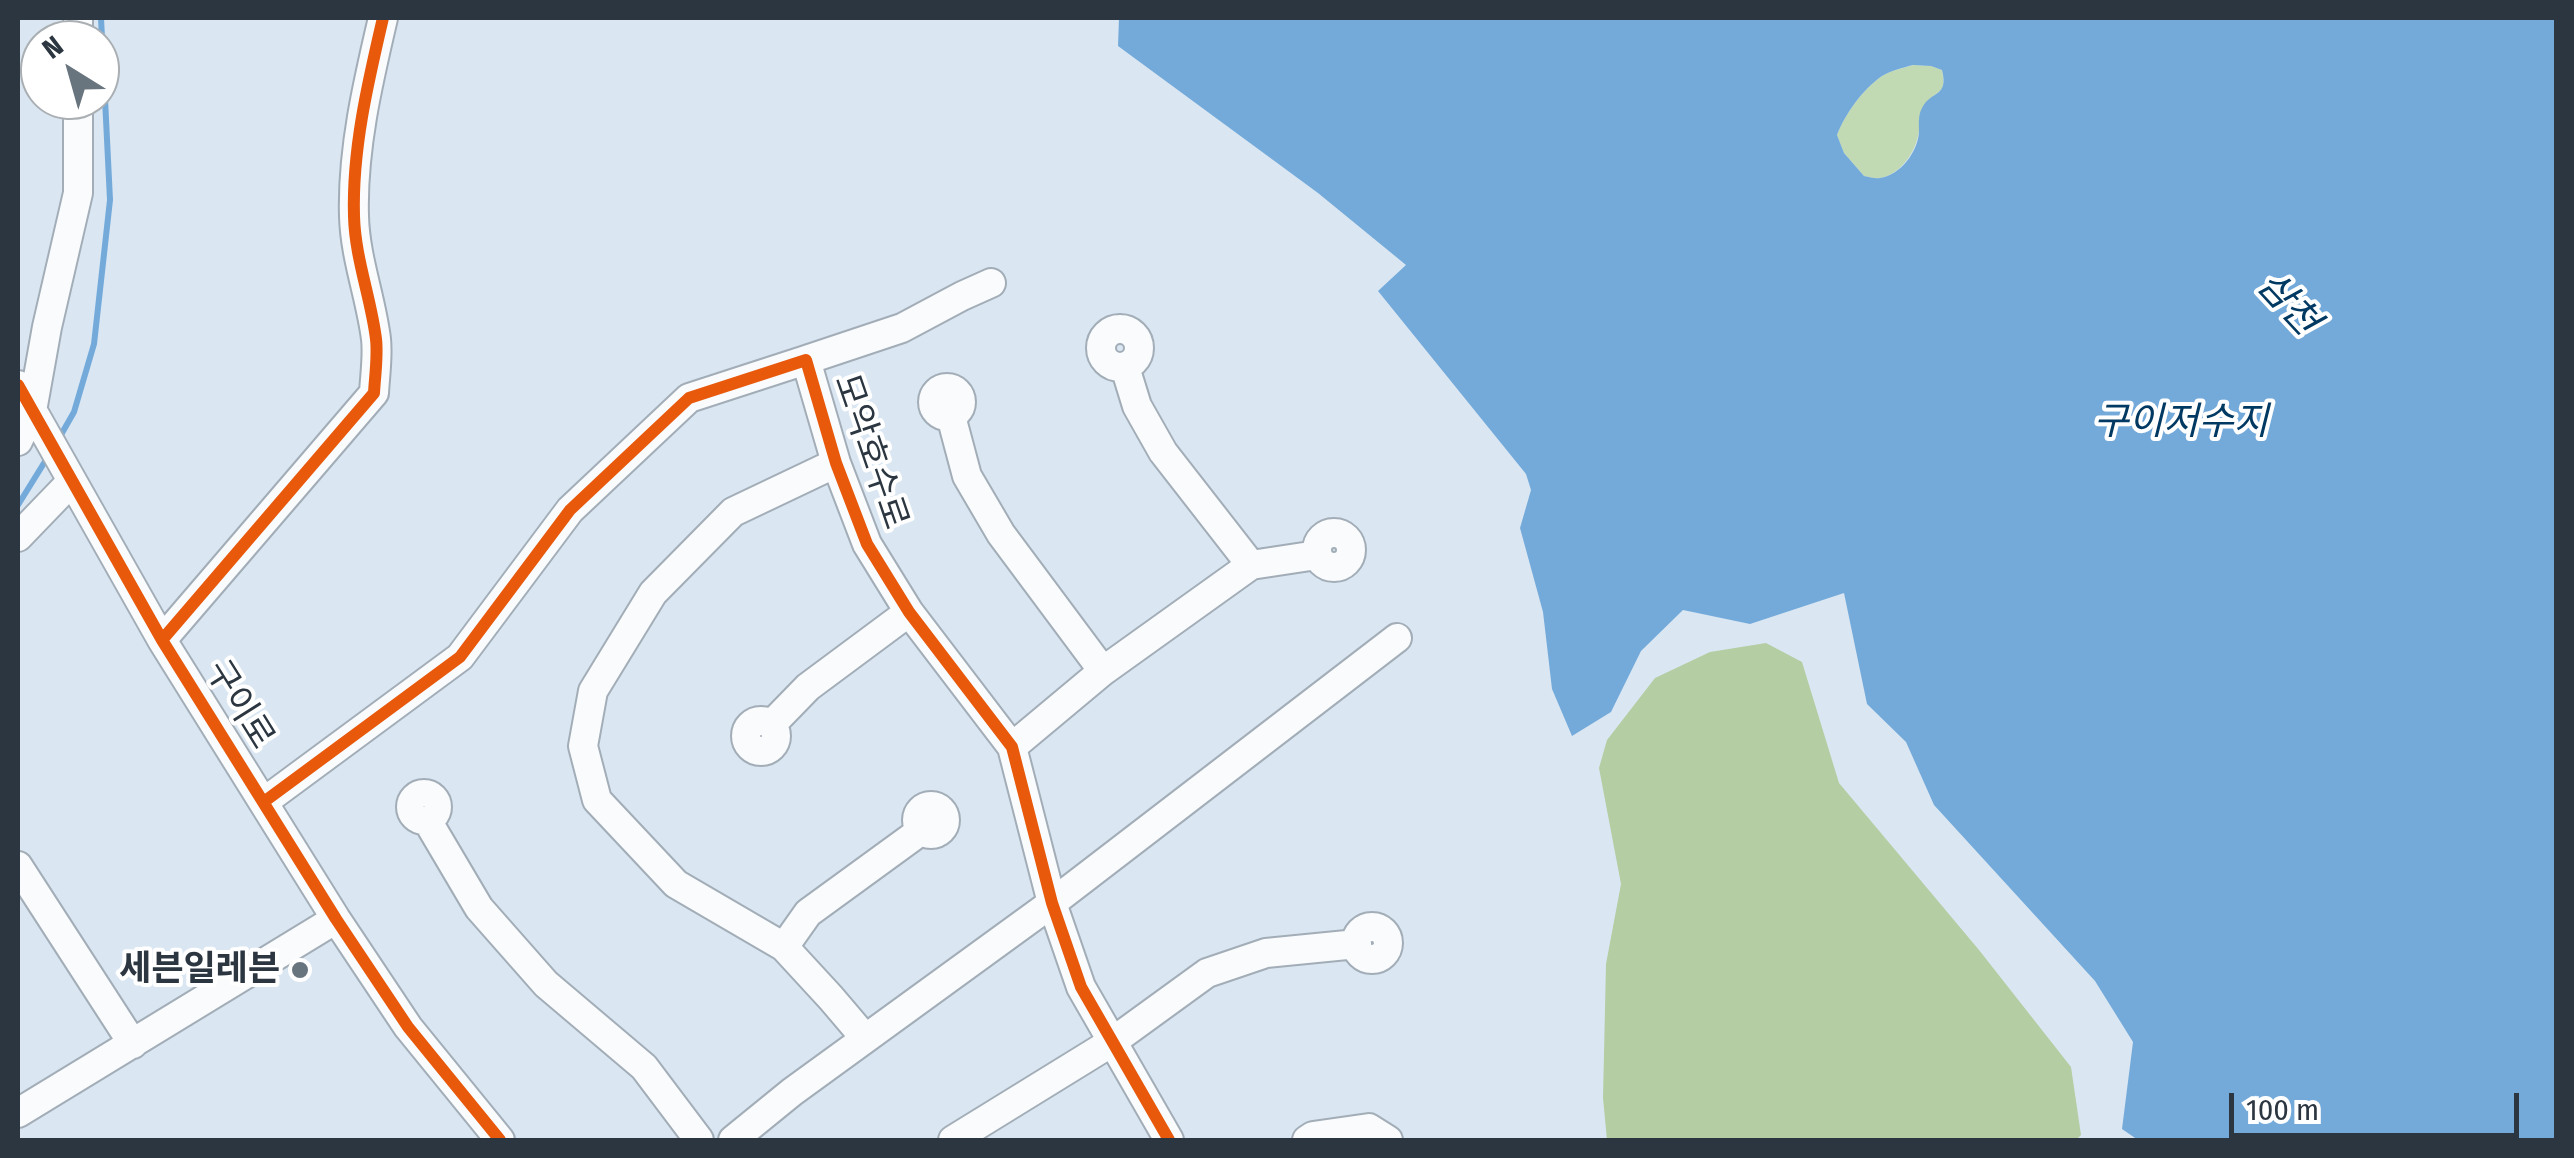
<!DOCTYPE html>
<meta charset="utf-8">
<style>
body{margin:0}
#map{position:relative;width:2574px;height:1158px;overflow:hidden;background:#dae7f2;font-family:"Fira Sans Condensed",sans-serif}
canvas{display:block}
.frame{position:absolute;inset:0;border:20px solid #2b3640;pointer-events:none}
.north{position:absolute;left:20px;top:20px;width:100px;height:100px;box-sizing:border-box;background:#fff;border:2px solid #aaafb3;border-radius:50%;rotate:323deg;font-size:28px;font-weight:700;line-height:40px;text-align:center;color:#2b3640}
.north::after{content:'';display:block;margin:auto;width:35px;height:45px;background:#68747e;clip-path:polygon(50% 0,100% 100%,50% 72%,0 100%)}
.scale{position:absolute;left:2229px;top:1093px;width:290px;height:45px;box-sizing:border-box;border:5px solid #2b3640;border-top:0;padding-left:12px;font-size:30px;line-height:35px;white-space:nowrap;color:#2b3640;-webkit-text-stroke:8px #fff;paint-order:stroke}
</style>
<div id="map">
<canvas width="2574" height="1158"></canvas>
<div class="frame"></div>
<div class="north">N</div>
<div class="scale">100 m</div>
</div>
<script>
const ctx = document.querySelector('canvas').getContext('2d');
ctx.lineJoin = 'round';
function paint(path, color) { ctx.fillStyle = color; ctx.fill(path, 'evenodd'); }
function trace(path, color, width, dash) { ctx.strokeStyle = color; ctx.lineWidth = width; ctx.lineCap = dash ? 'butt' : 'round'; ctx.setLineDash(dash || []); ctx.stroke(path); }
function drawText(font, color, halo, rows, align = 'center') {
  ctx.font = font + ' "Fira Sans Condensed","Noto Sans KR",sans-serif'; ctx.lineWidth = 8; ctx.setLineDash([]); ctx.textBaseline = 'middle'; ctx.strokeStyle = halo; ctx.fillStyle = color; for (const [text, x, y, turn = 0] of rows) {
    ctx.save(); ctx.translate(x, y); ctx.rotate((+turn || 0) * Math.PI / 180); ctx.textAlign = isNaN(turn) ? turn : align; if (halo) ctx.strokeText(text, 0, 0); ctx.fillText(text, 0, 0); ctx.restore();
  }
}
paint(new Path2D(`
 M1914,65L1931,66L1942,70C1947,96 1938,88 1928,102C1920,114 1921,127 1917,140C1912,157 1898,175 1880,178C1875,179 1869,177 1864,176L1844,153L1837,135C1845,114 1863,89 1882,76C1892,70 1903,68 1914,65Z`), '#c2dab4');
paint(new Path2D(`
 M1766,643L1802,662L1839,783L1979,950L2071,1067L2081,1135L2076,1140H1607L1603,1098L1606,964L1621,884L1599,768L1607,740L1655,678L1710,652Z`), '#b4cda2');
paint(new Path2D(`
 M1119,18H2556V1140H2138L2122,1129L2133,1042L2095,981L1934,805L1906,742L1867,704L1844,593L1750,624L1683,610L1641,651L1611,712L1572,736L1552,689L1543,612L1520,528L1531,490L1526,474L1378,291L1406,265L1318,193L1118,46ZM1913,65L1931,66L1942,70C1949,98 1931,90 1922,108C1918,115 1919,124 1919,132C1918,151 1901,175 1880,178C1875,179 1870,177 1864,176L1844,153L1837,135C1845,114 1863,89 1882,76C1892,70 1902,68 1913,65Z`), '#74aada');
trace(new Path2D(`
 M58,440L74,412L94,344L110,200L101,18
 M18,505L49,455`), '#74aada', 6);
const minor = new Path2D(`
 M78,18V40
 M1101 348a19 19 0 1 1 38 0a19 19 0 1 1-38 0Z
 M806,360L902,328L962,296L991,283
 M1125,367L1137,406L1163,452L1251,565L1317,555
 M18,385L162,640L336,919L408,1027L500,1140
 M933 402a14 14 0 1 1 28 0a14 14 0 1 1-28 0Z
 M951,416L967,476L1001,534L1103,671
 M18,441L32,411L47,327L78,193V100
 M836,463L733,512L653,593L593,691L583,746L597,800L676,884L784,947L831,998L865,1038
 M1317 550a17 17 0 1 1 34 0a17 17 0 1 1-34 0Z
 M18,537L71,482
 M162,640L374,393C375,375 378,356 376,339C371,298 355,258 354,216C352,150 368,82 383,18
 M746 736a15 15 0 1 1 30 0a15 15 0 1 1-30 0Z
 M771,725L808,687L909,612
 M1012,747L1103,671L1251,565
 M411 807a13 13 0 1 1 26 0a13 13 0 1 1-26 0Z
 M265,801L460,657L570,510L689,398L806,360L836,463L867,544L909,612L1012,747L1052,903L1081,987L1169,1140
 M917 820a14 14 0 1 1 28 0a14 14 0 1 1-28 0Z
 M427,820L479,908L546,984L644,1067L699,1140
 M18,866L133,1044
 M1356 943a16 16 0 1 1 32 0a16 16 0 1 1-32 0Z
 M784,947L808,913L922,830
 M18,1113L336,919
 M733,1140L792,1092L1052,903L1397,638
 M953,1140L1112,1042L1207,973L1266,953L1357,944
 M1307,1140L1313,1136L1369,1128L1388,1140`);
trace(minor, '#a2adb7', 32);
trace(minor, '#f9fbfd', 28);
trace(new Path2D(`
 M18,385L162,640L336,919L408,1027L500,1140
 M162,640L374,393C375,375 378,356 376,339C371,298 355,258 354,216C352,150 368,82 383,18
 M265,801L460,657L570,510L689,398L806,360L836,463L867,544L909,612L1012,747L1052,903L1081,987L1169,1140`), '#e8590c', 12);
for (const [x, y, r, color] of [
 [300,970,10,"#68747e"]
]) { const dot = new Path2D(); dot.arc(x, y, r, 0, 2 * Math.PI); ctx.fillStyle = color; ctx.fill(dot); trace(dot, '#fff', 4); }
drawText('35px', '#2b3640', '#fff', [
 ["모악호수로",870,452,71],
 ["구이로",239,705,58]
]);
drawText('bold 35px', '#2b3640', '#fff', [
 ["세븐일레븐",280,970]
], 'right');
drawText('italic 38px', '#003962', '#fff', [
 ["삼천",2287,304,47],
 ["구이저수지",2181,423]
]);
</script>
